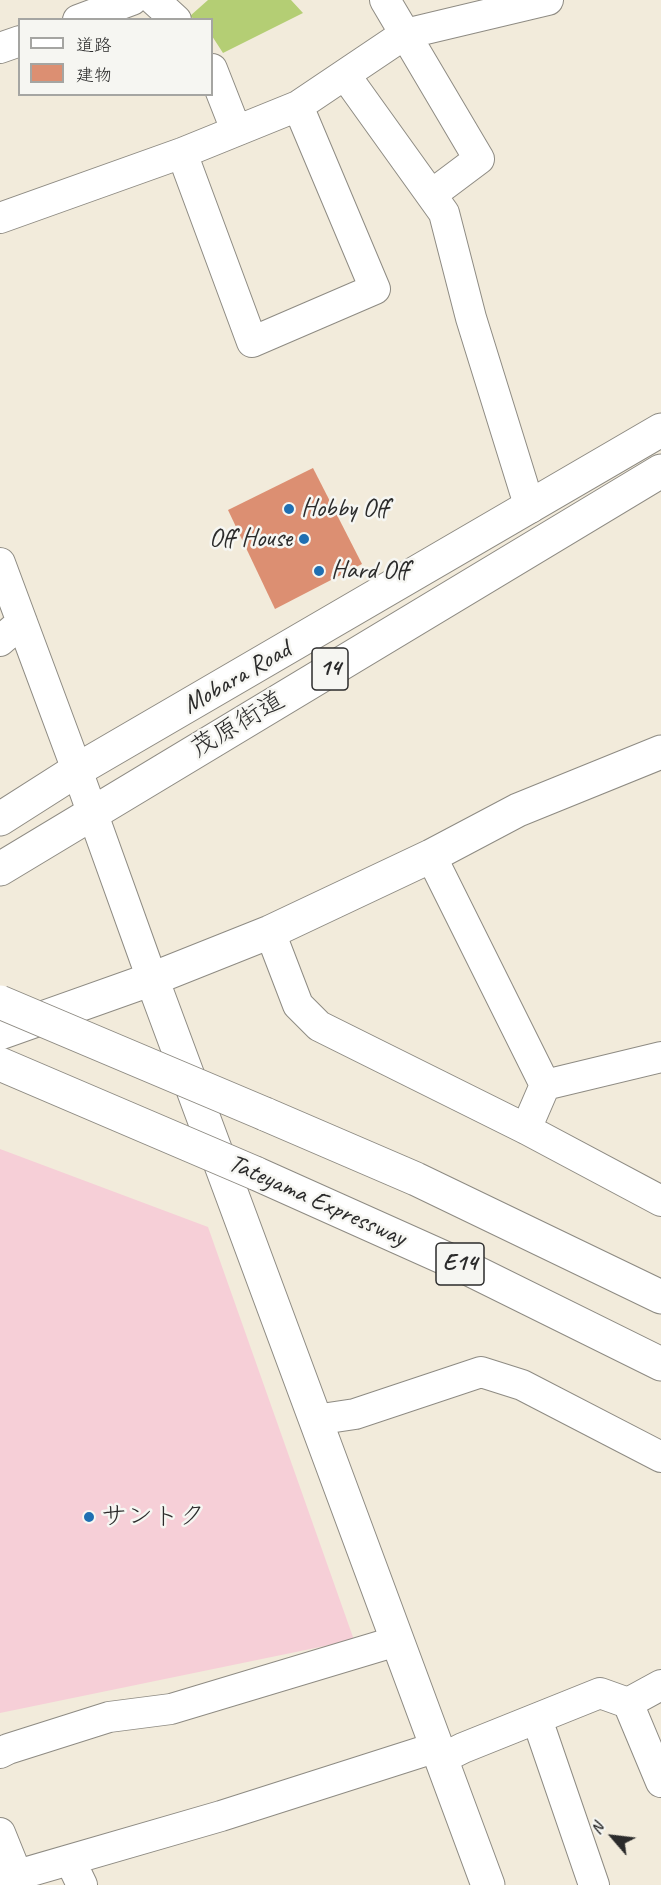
<!DOCTYPE html>
<meta charset="utf-8">
<style>
body{margin:0}
#map{position:relative;width:661px;height:1885px;overflow:hidden;background:#f2ebdb;font-family:Caveat,"Klee One",sans-serif}
canvas{display:block}
.legend{position:absolute;left:18px;top:18px;width:195px;height:78px;box-sizing:border-box;background:#f6f6f2;border:2px solid #a5a5a2;margin:0;padding:8px 10px;list-style:none;font-size:18px;color:#2b2b2b}
.legend li{display:flex;align-items:center;gap:12px;height:30px}
.legend b{width:30px;border:2px solid #a5a5a2}
.north{position:absolute;left:583px;top:1807px;width:60px;height:60px;-webkit-text-stroke:4px #f6f6f2;paint-order:stroke;rotate:298deg;font-size:16px;font-weight:700;line-height:24px;text-align:center;color:#2b2b2b}
.north::after{content:'';display:block;margin:auto;width:21px;height:27px;background:#2b2b2b;clip-path:polygon(50% 0,100% 100%,50% 72%,0 100%)}
</style>
<div id="map">
<canvas width="661" height="1885"></canvas>
<ul class="legend">
<li><b style="height:8px;background:#fff"></b>道路</li>
<li><b style="height:16px;background:#dc8f72"></b>建物</li>
</ul>
<div class="north">N</div>
</div>
<script>
const ctx = document.querySelector('canvas').getContext('2d');
ctx.lineJoin = 'round';
function paint(path, color) { ctx.fillStyle = color; ctx.fill(path, 'evenodd'); }
function trace(path, color, width, dash) { ctx.strokeStyle = color; ctx.lineWidth = width; ctx.lineCap = dash ? 'butt' : 'round'; ctx.setLineDash(dash || []); ctx.stroke(path); }
function drawText(font, color, halo, rows, align = 'center') {
  ctx.font = font + ' Caveat,"Klee One",sans-serif'; ctx.lineWidth = 5; ctx.setLineDash([]); ctx.textBaseline = 'middle'; ctx.strokeStyle = halo; ctx.fillStyle = color; for (const [text, x, y, turn = 0] of rows) {
    ctx.save(); ctx.translate(x, y); ctx.rotate((+turn || 0) * Math.PI / 180); ctx.textAlign = isNaN(turn) ? turn : align; if (halo) ctx.strokeText(text, 0, 0); ctx.fillText(text, 0, 0); ctx.restore();
  }
}
paint(new Path2D(`
 M0,1149L208,1227L354,1640L0,1713Z`), '#f6cfd7');
paint(new Path2D(`
 M208,0H291L303,13L223,53L212,36V20L194,19L190,16Z`), '#b4ce74');
paint(new Path2D(`
 M313,468L362,564L275,609L228,510Z`), '#dc8f72');
const street = new Path2D(`
 M154,0L176,20
 M385,0L479,159L431,195
 M78,20L132,0
 M0,48L20,41
 M212,69L236,130
 M345,75L444,213L471,318L530,508
 M182,153L252,342L375,289L298,106
 M0,218L182,153L298,106L405,34L548,0
 M0,563L77,770L152,979
 M0,641L22,622
 M431,856L545,1085L526,1129
 M270,932L298,1005L319,1026L526,1129L661,1201
 M545,1085L661,1057
 M315,1420L355,1414L481,1372L522,1385L661,1457
 M628,1703L661,1685
 M537,1719L594,1885
 M0,1753L8,1749L109,1717L171,1709L397,1641
 M441,1759L463,1748L600,1693L628,1703L661,1782
 M0,1833L17,1875
 M70,1860L82,1885
 M0,1880L221,1816L437,1747`);
const secondary = new Path2D(`
 M152,979L488,1885
 M0,1033L152,979L270,932L431,856L518,810L661,752`);
const primary = new Path2D(`
 M0,819L77,770L661,430
 M0,869L661,471`);
const highway = new Path2D(`
 M265,1114L416,1179L661,1297
 M255,1173L467,1268L661,1364`);
trace(street, '#8e8b83', 32);
trace(secondary, '#8e8b83', 35);
trace(primary, '#8e8b83', 35);
trace(highway, '#8e8b83', 35);
trace(street, '#fff', 30);
trace(secondary, '#fff', 33);
trace(primary, '#fff', 33);
trace(highway, '#fff', 33);
const highwayBridge = new Path2D(`
 M0,1002L265,1114
 M0,1064L255,1173`);
trace(highwayBridge, '#8e8b83', 35, []);
trace(highwayBridge, '#fff', 33);
for (const [x, y, r, color] of [
 [289,509,6,"#1f6fb2"],
 [304,539,6,"#1f6fb2"],
 [319,571,6,"#1f6fb2"],
 [89,1517,6,"#1f6fb2"]
]) { const dot = new Path2D(); dot.arc(x, y, r, 0, 2 * Math.PI); ctx.fillStyle = color; ctx.fill(dot); trace(dot, '#f6f6f2', 2); }
for (const [x, y, w] of [
 [330,669,36],
 [460,1264,48]
]) { const box = new Path2D(); box.roundRect(x - w / 2, y - 21, w, 42, 4.5); ctx.fillStyle = '#f6f6f2'; ctx.fill(box); trace(box, '#2b2b2b', 1.5); }
drawText('bold 24px', '#2b2b2b', null, [
 ["14",330,669],
 ["E14",460,1264]
]);
drawText('26px', '#2b2b2b', '#f6f6f2', [
 ["Hobby Off",301,509],
 ["Off House",292,539,"right"],
 ["Hard Off",331,571],
 ["サントク",101,1517]
], 'left');
drawText('26px', '#2b2b2b', '#f6f6f2', [
 ["Mobara Road",237,678,-30],
 ["茂原街道",238,725,-31],
 ["Tateyama Expressway",317,1201,24]
]);
</script>
